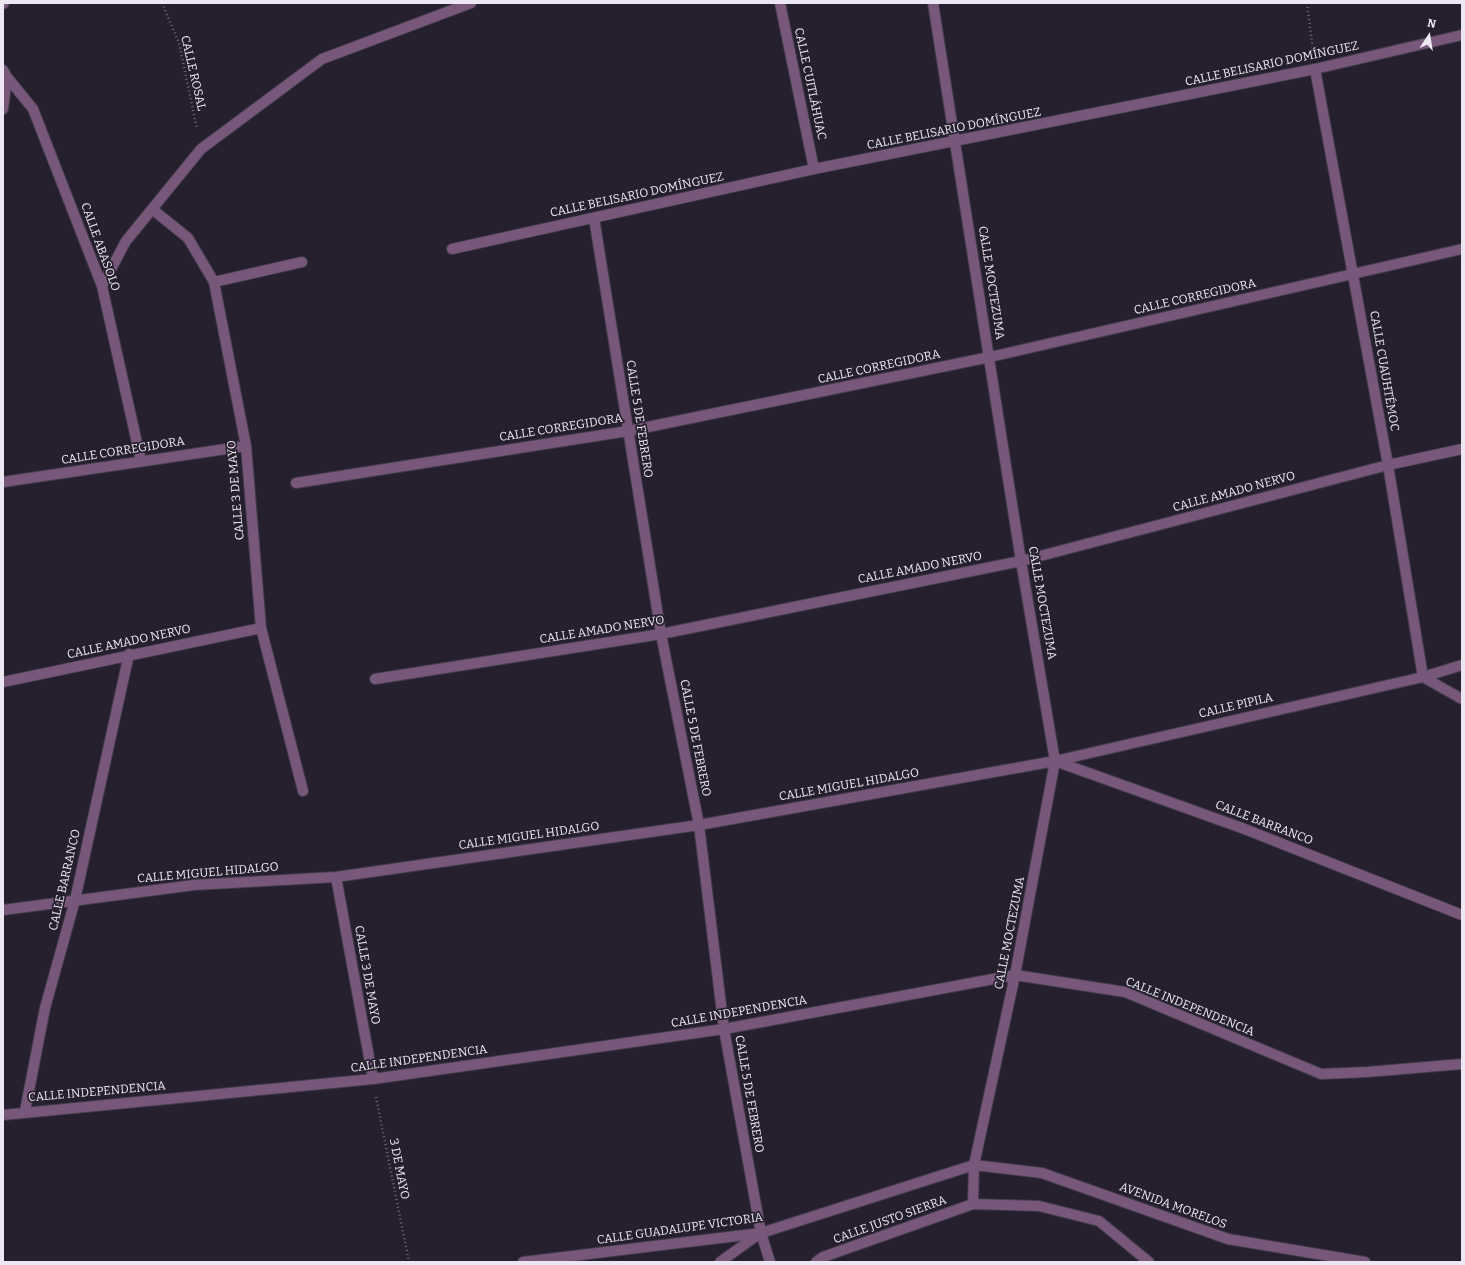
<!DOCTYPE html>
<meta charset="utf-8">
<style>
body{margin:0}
#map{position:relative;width:1465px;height:1265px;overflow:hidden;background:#261f2e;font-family:Bitter,serif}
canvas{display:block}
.frame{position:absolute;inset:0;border:4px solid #ece7f2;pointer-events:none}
.north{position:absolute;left:1409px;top:16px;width:40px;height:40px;-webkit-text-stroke:3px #261f2e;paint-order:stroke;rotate:12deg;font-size:11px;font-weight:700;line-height:16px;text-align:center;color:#ece7f2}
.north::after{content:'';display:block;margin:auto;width:14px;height:18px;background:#ece7f2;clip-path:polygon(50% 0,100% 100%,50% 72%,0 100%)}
</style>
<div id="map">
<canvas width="1465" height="1265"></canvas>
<div class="frame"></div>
<div class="north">N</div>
</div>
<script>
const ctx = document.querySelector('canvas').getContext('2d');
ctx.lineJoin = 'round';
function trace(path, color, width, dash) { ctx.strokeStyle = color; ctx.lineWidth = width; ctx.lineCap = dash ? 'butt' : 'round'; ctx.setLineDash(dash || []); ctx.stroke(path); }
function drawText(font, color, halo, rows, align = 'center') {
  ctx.font = font + ' Bitter,serif'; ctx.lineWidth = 3.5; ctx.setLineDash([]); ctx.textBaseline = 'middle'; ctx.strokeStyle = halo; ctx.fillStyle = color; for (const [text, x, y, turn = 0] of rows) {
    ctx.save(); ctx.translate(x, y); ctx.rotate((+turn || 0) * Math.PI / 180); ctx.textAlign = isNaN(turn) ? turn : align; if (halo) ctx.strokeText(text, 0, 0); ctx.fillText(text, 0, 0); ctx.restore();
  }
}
const minor = new Path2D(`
 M780,3L814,169
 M933,3L1021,561L1055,761L1015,975L974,1165L973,1204
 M3,4L4,3
 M1315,69L1388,465L1423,677
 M3,70L7,77L33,109L102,286L141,461
 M3,109L7,77
 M152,209L188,238L214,282L246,446L261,628L303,791
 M594,218L661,634L699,825L724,1029L761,1233L770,1262
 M452,249L814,169L1315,69L1462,35
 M214,282L302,262
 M102,286L126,241L201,149L322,59L471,3
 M3,482L246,446
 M296,483L628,431L990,357L1462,249
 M1423,677L1462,699
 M375,679L661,634L1021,561L1388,465L1462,449
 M3,682L261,628
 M1055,761L1242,828L1462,915
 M336,877L373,1079
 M3,910L194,885L336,877L699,825L1055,761L1423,677L1462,665
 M25,1111L45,1008L75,900L129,654
 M3,1115L373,1079L724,1029L1015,975L1125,992L1321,1074L1367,1072L1462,1064
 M523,1262L761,1233L974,1165L1042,1173L1228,1239L1365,1262
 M720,1262L759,1234
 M816,1262L823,1257L973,1204L1039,1206L1099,1221L1149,1262`);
trace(minor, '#423b49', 12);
trace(new Path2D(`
 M162,3L179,43L197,129
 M1307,3L1313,50
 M376,1097L409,1262`), '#6f6976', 2.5, [1, 3]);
trace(minor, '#77587a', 10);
drawText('12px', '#ece7f2', '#261f2e', [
 ["CALLE BELISARIO DOMÍNGUEZ",1272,64,-12],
 ["CALLE ROSAL",193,73,77],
 ["CALLE CUITLÁHUAC",810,84,78],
 ["CALLE BELISARIO DOMÍNGUEZ",954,129,-11],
 ["CALLE BELISARIO DOMÍNGUEZ",637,195,-12],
 ["CALLE ABASOLO",100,247,70],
 ["CALLE MOCTEZUMA",991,283,81],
 ["CALLE CORREGIDORA",1195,297,-13],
 ["CALLE CORREGIDORA",879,367,-12],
 ["CALLE CUAUHTÉMOC",1384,371,80],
 ["CALLE 5 DE FEBRERO",639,419,81],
 ["CALLE CORREGIDORA",561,428,-9],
 ["CALLE CORREGIDORA",123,451,-9],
 ["CALLE 3 DE MAYO",236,490,-95],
 ["CALLE AMADO NERVO",1234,492,-15],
 ["CALLE AMADO NERVO",920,568,-11],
 ["CALLE MOCTEZUMA",1042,603,80],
 ["CALLE AMADO NERVO",602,630,-9],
 ["CALLE AMADO NERVO",129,642,-12],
 ["CALLE PIPILA",1236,706,-13],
 ["CALLE 5 DE FEBRERO",695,738,79],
 ["CALLE MIGUEL HIDALGO",849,785,-10],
 ["CALLE BARRANCO",1264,823,21],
 ["CALLE MIGUEL HIDALGO",529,836,-8],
 ["CALLE MIGUEL HIDALGO",208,873,-5],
 ["CALLE BARRANCO",65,880,-77],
 ["CALLE MOCTEZUMA",1010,933,-79],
 ["CALLE 3 DE MAYO",367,975,80],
 ["CALLE INDEPENDENCIA",1190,1007,22],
 ["CALLE INDEPENDENCIA",739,1012,-10],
 ["CALLE INDEPENDENCIA",419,1059,-8],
 ["CALLE INDEPENDENCIA",97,1092,-5],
 ["CALLE 5 DE FEBRERO",749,1094,80],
 ["3 DE MAYO",399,1169,79],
 ["AVENIDA MORELOS",1173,1206,20],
 ["CALLE JUSTO SIERRA",890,1220,-20],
 ["CALLE GUADALUPE VICTORIA",680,1229,-8]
]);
</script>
